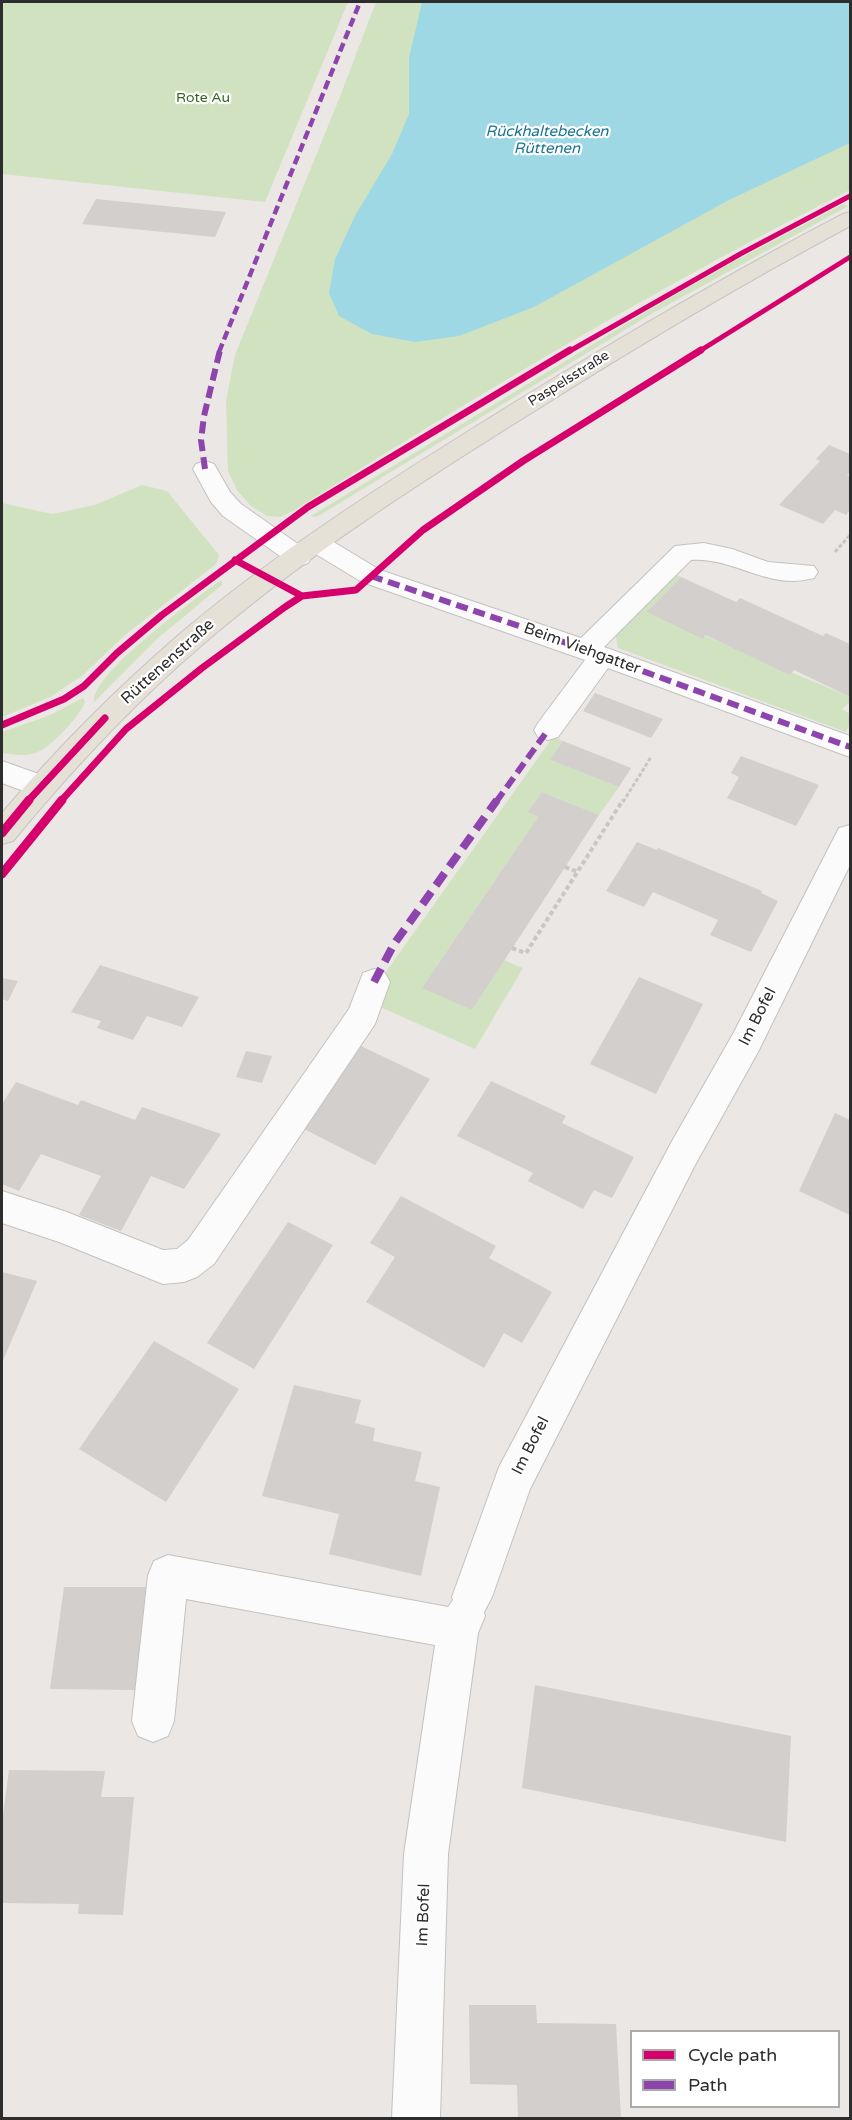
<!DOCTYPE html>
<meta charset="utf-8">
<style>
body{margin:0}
#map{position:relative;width:852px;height:2120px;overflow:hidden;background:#eae7e4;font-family:"Varela Round",sans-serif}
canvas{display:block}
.frame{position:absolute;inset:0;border:3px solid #2d2d2d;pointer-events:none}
.legend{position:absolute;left:630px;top:2030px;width:210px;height:78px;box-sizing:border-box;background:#fff;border:2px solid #ababab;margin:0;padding:8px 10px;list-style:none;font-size:18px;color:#2d2d2d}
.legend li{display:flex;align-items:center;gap:12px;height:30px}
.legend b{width:30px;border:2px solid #ababab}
</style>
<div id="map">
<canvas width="852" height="2120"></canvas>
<div class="frame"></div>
<ul class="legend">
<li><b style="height:8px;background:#d6006c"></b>Cycle path</li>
<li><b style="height:8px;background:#8e44ad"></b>Path</li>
</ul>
</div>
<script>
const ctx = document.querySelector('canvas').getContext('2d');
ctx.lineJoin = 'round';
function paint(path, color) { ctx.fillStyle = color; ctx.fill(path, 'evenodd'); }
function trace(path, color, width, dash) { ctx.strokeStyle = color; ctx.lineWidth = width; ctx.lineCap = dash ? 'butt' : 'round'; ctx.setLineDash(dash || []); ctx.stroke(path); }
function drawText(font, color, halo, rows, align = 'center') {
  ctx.font = font + ' "Varela Round",sans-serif'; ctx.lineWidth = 4.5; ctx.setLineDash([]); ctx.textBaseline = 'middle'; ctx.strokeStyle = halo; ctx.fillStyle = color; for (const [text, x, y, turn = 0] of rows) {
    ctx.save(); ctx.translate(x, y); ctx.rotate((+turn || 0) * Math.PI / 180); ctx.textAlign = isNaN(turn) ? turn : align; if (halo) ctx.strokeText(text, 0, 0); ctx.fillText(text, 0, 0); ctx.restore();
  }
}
paint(new Path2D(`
 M2,2H348L265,202L2,174Z
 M376,2H850V190C659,286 474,397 293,511L280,517L267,516L250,505L237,490L228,471L226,401L235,355L341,94Z
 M843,204L848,206L653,313L320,515L314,517L311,516L649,310L733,262Z
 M142,485L167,491L219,555L216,564L125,635L83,675L50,697L2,717V503L52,514L95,505Z
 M675,574L681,577L648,612L850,697V702L842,709L850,714V724L846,732L618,648L615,631Z
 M222,581V585L158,638L94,702C92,674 183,609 207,590L218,582Z
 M83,698L85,702C80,716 50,749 35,753C24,757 13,754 2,753V732L48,716Z
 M553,737L563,741L550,760L619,787L599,815L542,792L529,812L538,817L423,987L472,1010L504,960L523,968L475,1049L380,1007L381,979Z`), '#d1e2c1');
paint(new Path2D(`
 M422,2H850V143L729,200L534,307L459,336L415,342L372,334L339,316L329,293L335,259L355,216L392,154L409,114V58Z`), '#9fd8e5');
paint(new Path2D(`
 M96,199L226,212L215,237L82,224Z
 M829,445L850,454V472L847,475L850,477V510L846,515L835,510L823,524L779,505L820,461L816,459Z
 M681,577L736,602L740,598L823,636L826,633L850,644V697L794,670L790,675L705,635L703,639L647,612Z
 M595,693L663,719L651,738L583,711Z
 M563,741L631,768L619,787L550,760Z
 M741,756L819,785L796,826L727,798L739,777L731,773Z
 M542,792L599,815L472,1010L422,988L538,817L528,812Z
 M637,842L657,850L658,848L762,891L761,893L778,901L751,952L710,935L718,920L653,892L644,907L606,891Z
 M100,965L199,997L182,1027L147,1016L133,1040L97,1028L101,1021L71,1012Z
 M639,977L703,1004L656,1094L590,1064Z
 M2,978L18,981L8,1001L2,999Z
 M361,1046L430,1079L375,1165L304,1129Z
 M246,1051L272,1056L262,1083L236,1077Z
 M491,1081L566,1116L562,1123L634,1157L612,1198L594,1190L583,1209L528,1181L533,1173L457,1136Z
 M16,1082L78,1105L81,1100L135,1120L142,1107L221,1134L184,1189L151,1176L121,1231L79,1215L101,1176L41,1154L19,1191L2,1184V1104Z
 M835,1113L850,1120V1215L799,1191Z
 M401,1196L496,1246L489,1258L552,1292L522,1343L504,1333L484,1368L366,1302L395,1257L370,1243Z
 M288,1222L333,1245L254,1369L207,1343Z
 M2,1272L37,1281L2,1363Z
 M154,1341L239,1389L166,1502L79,1449Z
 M294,1385L361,1400L355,1423L375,1428L373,1441L422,1452L415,1481L440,1487L421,1576L329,1554L339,1514L262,1496Z
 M64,1587H146L135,1690L50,1689Z
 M535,1685L791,1736L786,1842L522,1788Z
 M9,1770L105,1771L101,1797H134L123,1915L78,1914L79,1904L2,1903V1822Z
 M469,2005H536L537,2023L616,2024L621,2118H518L517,2085L470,2084Z`), '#d2cfcd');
const minor = new Path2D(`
 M205,461L214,464L230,492L241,504L308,551L312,557L308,563L299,566L290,563L223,516L211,502L193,469L196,464Z
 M318,536L327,538L380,570L581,638L675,546L704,543L732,549L768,562L814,566L818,572L814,578C768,591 735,557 691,560L604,647L850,736V757L608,668L558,737L548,740L538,737L534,730L538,723L585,660L362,582L309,550L305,544L309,538Z
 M2,761L50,778L55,786L50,794L40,797L2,783Z
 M850,825V865L758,1052L695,1165L530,1489L492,1597L484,1612L485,1616L478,1633L448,1854L440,2118H392L404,1854L435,1645L186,1599L174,1721L168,1736L153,1742L138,1736L132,1721L148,1575L154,1561L168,1555L448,1607L453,1600L452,1597L499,1467L671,1143L734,1032L839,828Z
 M374,969L385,973L390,982L375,1024L214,1264L197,1277L184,1282L163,1284L59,1242L2,1223V1191L64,1211L163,1250L177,1249L188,1240L349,1009L363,973Z`);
const major = new Path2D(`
 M850,212V226C742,284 637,346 533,412C419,483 304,557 202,645C133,704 71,771 13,841L2,844V813C57,748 117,688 182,632C284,546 399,474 512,404C621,337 730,273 843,214Z`);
trace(minor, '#c3c2c2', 2);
trace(major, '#c6c4c3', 2);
trace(new Path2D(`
 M835,552L850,535
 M623,802L651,757`), '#c7c7c7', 3, [4, 2]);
trace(new Path2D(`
 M565,867L578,872
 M512,948L526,953L623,800`), '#c7c7c7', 4, [4.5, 3]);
paint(minor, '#fcfbfb');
paint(major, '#e6e1d7');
trace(new Path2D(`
 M219,352L360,2`), '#8e44ad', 4.5, [9, 4.5]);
trace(new Path2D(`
 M205,469L201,440L204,416L220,350
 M371,576L528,629L850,747
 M496,802L548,730`), '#8e44ad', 6, [12, 6]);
trace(new Path2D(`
 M374,982L394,944L497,800`), '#8e44ad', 8, [15, 8]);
trace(new Path2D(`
 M568,352L742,253L850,196
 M698,352L850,257`), '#d6006c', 5);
trace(new Path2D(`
 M235,560L302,596
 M2,725L64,699L84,686L117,653L162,615L308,507L570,350
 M27,802L105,718
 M60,802L126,729L202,668L285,607L302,596L356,590L423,530L523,461L701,350`), '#d6006c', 7);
trace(new Path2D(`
 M2,833L29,800
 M2,874L62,800`), '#d6006c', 9);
drawText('14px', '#356622', '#fff', [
 ["Rote Au",203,98]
]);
drawText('14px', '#2d2d2d', '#fff', [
 ["Paspelsstraße",569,379,-32]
]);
drawText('italic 15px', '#1a7394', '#fff', [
 ["Rückhaltebecken",547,132],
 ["Rüttenen",547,149]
]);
drawText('16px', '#2d2d2d', '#fff', [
 ["Beim Viehgatter",582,649,20],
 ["Rüttenenstraße",168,662,-42],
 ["Im Bofel",758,1017,-63],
 ["Im Bofel",531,1446,-63],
 ["Im Bofel",424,1915,-88]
]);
</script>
